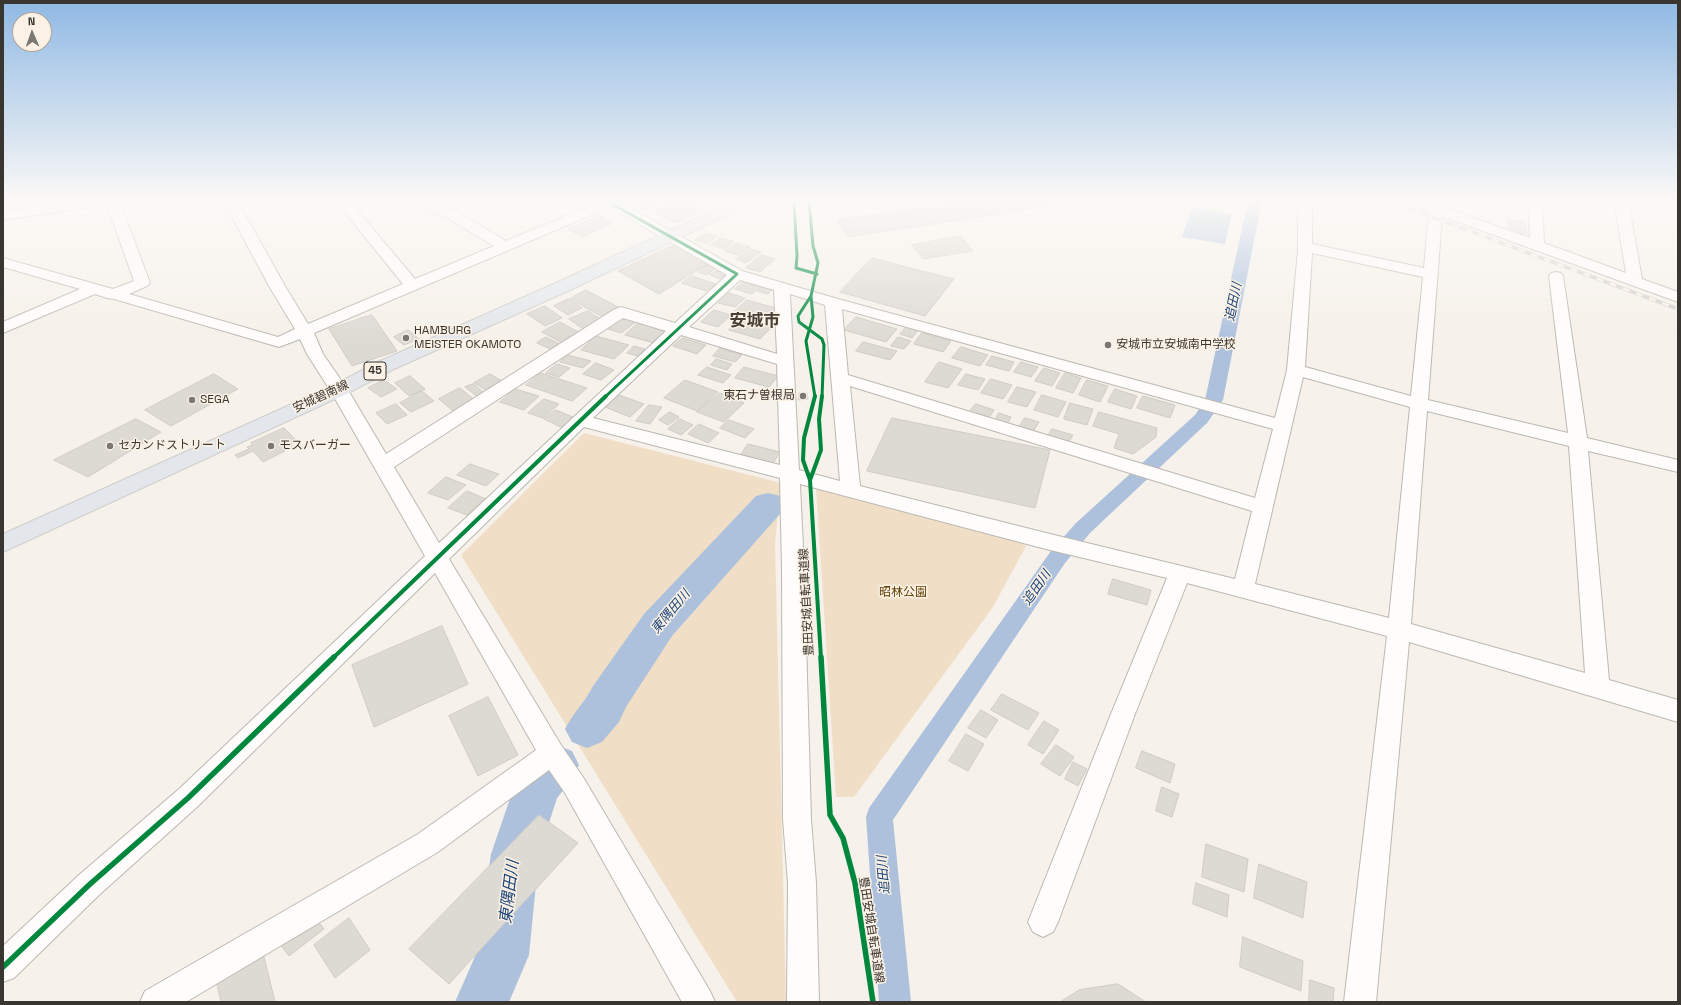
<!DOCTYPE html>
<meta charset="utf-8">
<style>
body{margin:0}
#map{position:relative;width:1681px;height:1005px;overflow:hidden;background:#f6f1ea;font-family:"Space Grotesk",sans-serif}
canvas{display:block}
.frame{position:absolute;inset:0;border:4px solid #393530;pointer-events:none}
.north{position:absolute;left:12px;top:12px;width:40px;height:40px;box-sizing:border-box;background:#fbf2e5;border:1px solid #ada69d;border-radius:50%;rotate:358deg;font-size:11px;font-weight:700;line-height:16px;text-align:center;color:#393530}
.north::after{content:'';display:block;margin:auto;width:14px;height:18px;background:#7b7771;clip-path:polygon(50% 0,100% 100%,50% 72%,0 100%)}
</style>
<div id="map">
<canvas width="1681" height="1005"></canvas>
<div class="frame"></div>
<div class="north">N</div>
</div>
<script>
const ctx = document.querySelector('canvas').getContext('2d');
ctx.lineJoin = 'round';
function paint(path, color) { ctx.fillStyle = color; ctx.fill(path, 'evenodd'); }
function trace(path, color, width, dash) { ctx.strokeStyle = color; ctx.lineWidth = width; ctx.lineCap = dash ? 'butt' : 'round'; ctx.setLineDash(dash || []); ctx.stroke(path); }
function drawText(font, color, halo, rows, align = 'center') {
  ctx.font = font + ' "Space Grotesk","Noto Sans JP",sans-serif'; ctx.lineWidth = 3; ctx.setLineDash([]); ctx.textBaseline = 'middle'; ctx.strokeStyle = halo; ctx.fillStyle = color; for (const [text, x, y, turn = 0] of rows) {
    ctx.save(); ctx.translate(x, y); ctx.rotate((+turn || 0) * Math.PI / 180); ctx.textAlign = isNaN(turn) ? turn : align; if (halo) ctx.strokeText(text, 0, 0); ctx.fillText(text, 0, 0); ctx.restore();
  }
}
paint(new Path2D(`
 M584,433L781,483L775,543L786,1002H737L461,555Z
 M816,487L1014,538L1026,546L993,607L854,797H836Z`), '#f0dfc6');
paint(new Path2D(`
 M1192,207L1232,214L1225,244L1182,237Z`), '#adc1dd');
paint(new Path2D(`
 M1248,200H1262L1223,400L1207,423L1090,533L1065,563L893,820L911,1002H879L866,817L869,808L1051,551L1076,523L1195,415L1205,400Z`), '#adc1dd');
paint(new Path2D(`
 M768,493L780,496L786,505L780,514L672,636L626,707L619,722L602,742L587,748L572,742L565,729C573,713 585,702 593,686L644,614L756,496Z
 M556,745L572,751L579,765L572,779L557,798L539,854L529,955L509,1002H455L477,952L491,854L514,787L521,772L540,751Z`), '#adc1dd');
const building = new Path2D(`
 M628,200H659L664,202L646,210L626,201Z
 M678,200H685L705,210L676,223L653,211Z
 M973,200H1045L1051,206L848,237L837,220Z
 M600,216L613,223L582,237L568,229Z
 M1508,219L1525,222L1527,234L1509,231Z
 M706,233L717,236L707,243L695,240Z
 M961,236L973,251L923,259L912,245Z
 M720,238L734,241L725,249L711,245Z
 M737,243L750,247L738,255L725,251Z
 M674,245L709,263L659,294L618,271Z
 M750,249L761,252L746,263L736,259Z
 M761,255L775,259L760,272L746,268Z
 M872,258L954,279L925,316L840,292Z
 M707,265L717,267L707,275L698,272Z
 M717,271L727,274L720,279L710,275Z
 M692,276L716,284L706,291L682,283Z
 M744,281L761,286L752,294L735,289Z
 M763,286L773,289L768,294L757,291Z
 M586,290L618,307L601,316L570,299Z
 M729,293L745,298L735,307L718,303Z
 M568,299L582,308L568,315L554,306Z
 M747,300L776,308L764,319L735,311Z
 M545,306L562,318L545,326L527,314Z
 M714,310L731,315L718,327L701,322Z
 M588,311L602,320L583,329L569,319Z
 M372,315L397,351L352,366L329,329Z
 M624,317L637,321L621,333L608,329Z
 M856,317L897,329L886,342L844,330Z
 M740,319L772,327L760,339L729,330Z
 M560,322L582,334L564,344L542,332Z
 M638,323L666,331L654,343L625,335Z
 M907,326L919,329L912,338L900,334Z
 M408,330L419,339L404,345L394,337Z
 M922,333L951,341L943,352L914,344Z
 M596,336L629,345L614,359L581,350Z
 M546,337L561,345L552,350L537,343Z
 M898,337L911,341L904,349L891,346Z
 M683,338L706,345L697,354L673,346Z
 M863,342L897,351L890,360L856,351Z
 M634,346L645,349L638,356L627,353Z
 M961,347L988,355L980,366L952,358Z
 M720,348L742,355L735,362L713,356Z
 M568,355L591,361L583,368L560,362Z
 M992,356L1014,362L1009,371L986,365Z
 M716,359L732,364L727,370L711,365Z
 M939,362L962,369L948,388L925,382Z
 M1021,362L1038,367L1031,377L1014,372Z
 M596,363L614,370L601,380L583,374Z
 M557,364L570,368L559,377L546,373Z
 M707,367L731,375L723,383L698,375Z
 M744,367L778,376L769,387L735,378Z
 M1044,368L1060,373L1052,386L1035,381Z
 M541,373L587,388L572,401L526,385Z
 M1065,373L1081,378L1073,393L1056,388Z
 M214,374L238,389L171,426L145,410Z
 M490,374L504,382L488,391L474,383Z
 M966,374L985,379L978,390L958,385Z
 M410,376L425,389L409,396L395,383Z
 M991,379L1012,385L1003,399L981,393Z
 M384,380L397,389L381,397L368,388Z
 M685,380L718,392L697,411L664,398Z
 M1087,380L1108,386L1100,402L1079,395Z
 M473,384L486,394L479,398L465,387Z
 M1017,387L1036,392L1027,407L1008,402Z
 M460,388L476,401L454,412L439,399Z
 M515,389L539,396L524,410L500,402Z
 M1115,389L1137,396L1131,409L1108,402Z
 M422,391L434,401L411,412L400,403Z
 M720,393L744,403L724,422L697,412Z
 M799,393H807L808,399L799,400Z
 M619,395L644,404L630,417L605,407Z
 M1042,395L1066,402L1058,417L1034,410Z
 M1143,396L1175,405L1170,418L1137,408Z
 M544,399L559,404L543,418L528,413Z
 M1070,403L1093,409L1087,425L1064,419Z
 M396,404L407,415L387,424L376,413Z
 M976,404L994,410L988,419L969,412Z
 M649,405L662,407L650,424L636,421Z
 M556,410L575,418L563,428L544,419Z
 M670,412L679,417L668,425L659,420Z
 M1099,412L1157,428L1156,437L1133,454L1114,448L1119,434L1093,426Z
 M999,413L1011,417L1007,425L995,421Z
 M892,418L1050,450L1035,508L867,471Z
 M1025,418L1039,422L1033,432L1019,427Z
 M136,419L161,432L88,477L54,460Z
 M680,419L693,425L681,435L668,429Z
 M729,420L754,429L745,438L720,428Z
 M699,424L719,433L708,443L688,434Z
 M284,428L297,441L291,444L292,446L284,450L285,451L263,462L253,451L238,458L235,455L249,449L247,447L253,445L251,443Z
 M1052,429L1073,435L1069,442L1048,436Z
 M748,444L780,452L773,463L741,455Z
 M470,464L499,474L486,486L457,475Z
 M446,477L466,485L448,500L428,493Z
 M467,491L486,499L467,515L448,508Z
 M1113,579L1151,590L1147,605L1108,594Z
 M442,626L468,684L374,727L352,665Z
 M1002,694L1039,713L1028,730L991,710Z
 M488,697L518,755L478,776L449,716Z
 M981,710L998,720L986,738L968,728Z
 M1044,721L1059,730L1043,754L1028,745Z
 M966,734L984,744L968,771L949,761Z
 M1056,745L1074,757L1060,776L1041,764Z
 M1142,751L1175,764L1170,783L1136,768Z
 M1073,762L1087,769L1078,786L1065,779Z
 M1162,787L1179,794L1172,817L1156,811Z
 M539,815L578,843L449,984L409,949Z
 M1206,844L1248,859L1244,892L1202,877Z
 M1259,864L1307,882L1303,918L1254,898Z
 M1196,883L1229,895L1227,917L1193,904Z
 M314,916L324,929L289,956L280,944Z
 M349,918L370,950L335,978L314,945Z
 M1243,937L1303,961L1301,991L1240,967Z
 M263,953L275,1002H221L216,979Z
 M1310,980L1334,988L1333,1002H1309Z
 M1118,984L1146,1002H1060L1079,990Z`);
paint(building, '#ddd9d3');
trace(building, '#cfcbc6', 1);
const minor = new Path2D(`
 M85,200H119L150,283L147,286L129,294L278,337L295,329L269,286L223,200H237L285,286L308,324L403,284L335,200H349L351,202L357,200H379L377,203L356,209L415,279L494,246L444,216L402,203L400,200H421L454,210L506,241L600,202L598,200H622L620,202L742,271L838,299L1275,418L1287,370L1298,250V200H1312V244L1424,268L1429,211L1407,203L1405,200H1424L1430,202V200H1444L1443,207L1530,238L1528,200H1542L1544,243L1626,273L1614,200H1628L1642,279L1678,292V302L1442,216L1428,400L1568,433L1549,276L1551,273L1556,272L1561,273L1563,276L1587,438L1678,460V472L1588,451L1609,680L1678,700V722L1409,642L1376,1002H1344L1387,636L1187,583L1135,714L1058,922L1053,932L1043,937L1033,932L1028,922L1111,714L1167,578L1046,549L800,484L804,568L811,819L816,883L819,1002H787L788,883L783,819L782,568L780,478L584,427L449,559L561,745L583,777L710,991L715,1002H682L565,793L549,770L438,852L186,1002H140L145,991L418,834L536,750L435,573L197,807L99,895L14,978L3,982V946L79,875L179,789L425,556L330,390L307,354L300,339L279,347L114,299L107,298L95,294L3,333V322L80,289L3,267V258L113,289L134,281L107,205L3,220V212ZM610,207L727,275L675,323L621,307L615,309L386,454L348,390L323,354L314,333ZM1312,253L1423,277L1411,396L1305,367ZM740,280L774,290L777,354L689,327ZM790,294L825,305L840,481L799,470ZM842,309L1273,429L1255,498L848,375ZM623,318L666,331L439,543L394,467ZM681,335L777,364L780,465L593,418ZM1303,377L1410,407L1389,618L1255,584ZM850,386L1252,511L1235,579L1046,533L860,486ZM1427,411L1569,446L1585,673L1411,624Z
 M1653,200H1678V208L1655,203Z`);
const major = new Path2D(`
 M736,200H755L753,203L570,290L392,370L346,394L3,552V534L332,386L378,362L558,282Z`);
trace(minor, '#bcb8b2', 2);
trace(major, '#d0ceca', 2);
paint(minor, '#fefdfc');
paint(major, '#e3e7eb');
const rail = new Path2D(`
 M1387,200L1678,309`);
trace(rail, '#d1d0ce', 3.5);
trace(rail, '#fbf2e5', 2.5, [7]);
trace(new Path2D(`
 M794,200L797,256L796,268L817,274
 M809,200L813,246L818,263L811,296L813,317L806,341L815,397
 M811,296L798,316L799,322L822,339L824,345L822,397
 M605,397L737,274L605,200`), '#00873e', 3);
trace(new Path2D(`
 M815,396L804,438L803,460L810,480L821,658
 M810,480L821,450L819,419L822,396
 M333,658L606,396`), '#00873e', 4);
trace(new Path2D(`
 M821,657L830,815L843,838L855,883L873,1002
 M3,967L89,885L188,798L334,657`), '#00873e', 5.5);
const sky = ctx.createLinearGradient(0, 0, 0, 341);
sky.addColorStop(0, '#90b9e4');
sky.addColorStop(0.59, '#fbf9f6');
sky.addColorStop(1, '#fbf9f600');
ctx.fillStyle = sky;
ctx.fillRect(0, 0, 1681, 341);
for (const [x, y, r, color] of [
 [406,338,4,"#7b7771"],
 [1108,345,4,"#7b7771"],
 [803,396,4,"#7b7771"],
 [192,400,4,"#7b7771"],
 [110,446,4,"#7b7771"],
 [271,446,4,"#7b7771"]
]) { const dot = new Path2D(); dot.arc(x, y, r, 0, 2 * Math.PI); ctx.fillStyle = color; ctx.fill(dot); trace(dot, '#fbf2e5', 1.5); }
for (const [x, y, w] of [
 [375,371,22]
]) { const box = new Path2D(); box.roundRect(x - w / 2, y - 9, w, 18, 3); ctx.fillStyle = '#fbf2e5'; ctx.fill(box); trace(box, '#393530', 1); }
drawText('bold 11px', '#393530', null, [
 ["45",375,371]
]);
drawText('12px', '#393530', '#fbf2e5', [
 ["HAMBURG",414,331],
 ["MEISTER OKAMOTO",414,345],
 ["安城市立安城南中学校",1116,345],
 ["東石ナ曽根局",795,396,"right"],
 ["SEGA",200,400],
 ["セカンドストリート",118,446],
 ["モスバーガー",279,446]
], 'left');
drawText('12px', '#393530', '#fbf2e5', [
 ["安城碧南線",321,397,-25],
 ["豊田安城自転車道線",807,602,-93],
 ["豊田安城自転車道線",871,930,81]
]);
drawText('12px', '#614106', '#fbf2e5', [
 ["昭林公園",903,593]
]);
drawText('italic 13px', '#1b4379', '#fbf2e5', [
 ["追田川",1234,302,-78],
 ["追田川",1037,588,-55],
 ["東隅田川",671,612,-50],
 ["追田川",884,875,-95]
]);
drawText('italic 16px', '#1b4379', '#fbf2e5', [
 ["東隅田川",510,892,-83]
]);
drawText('bold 17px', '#463f35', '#fbf2e5', [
 ["安城市",755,321]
]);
</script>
